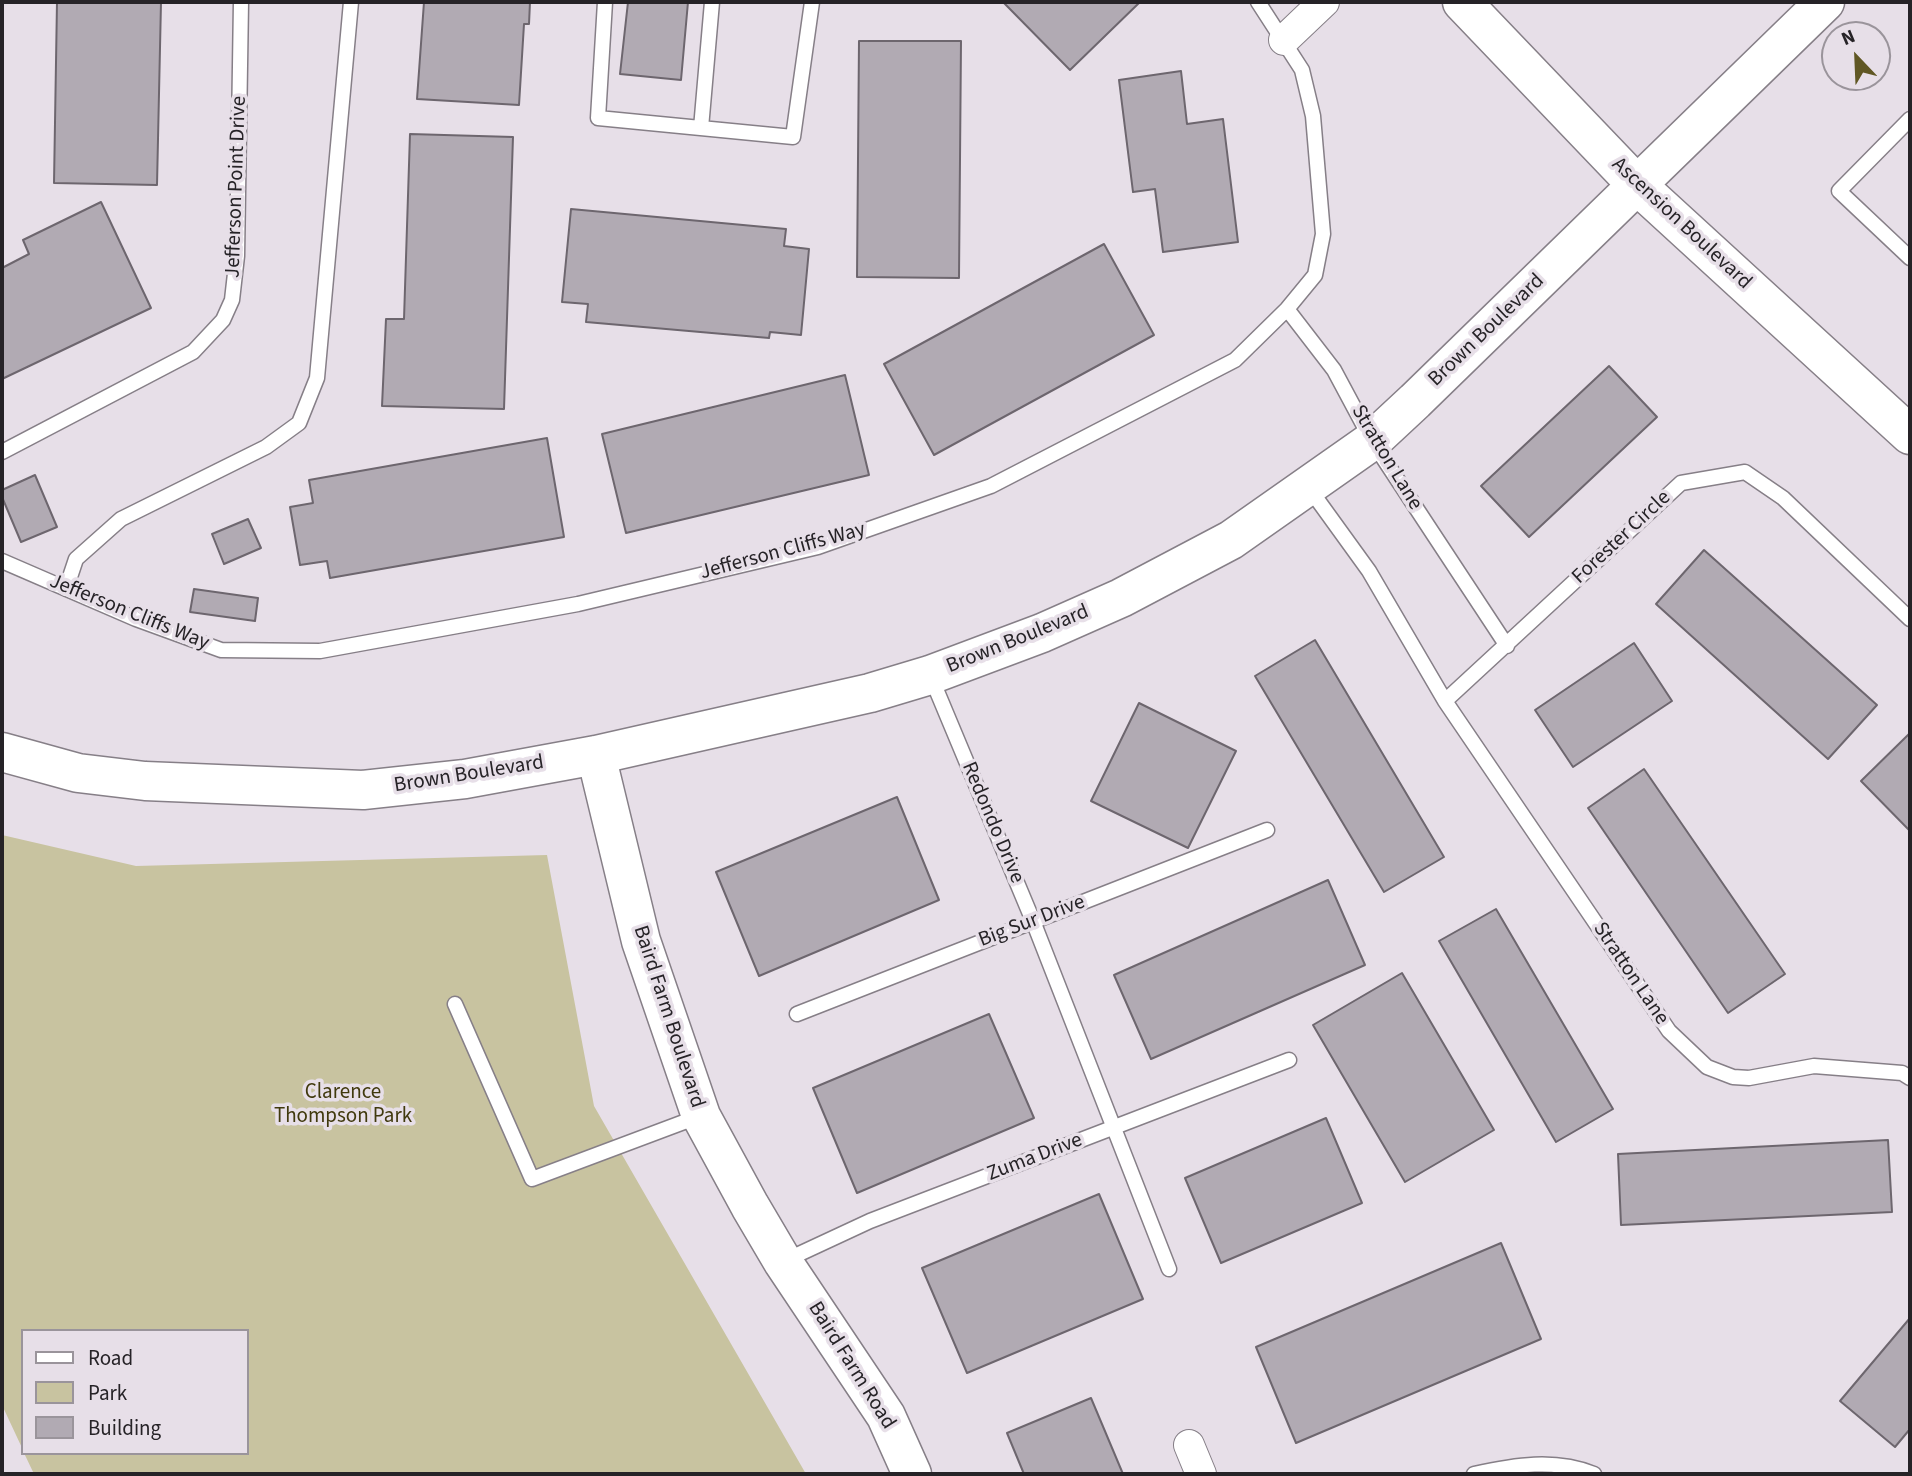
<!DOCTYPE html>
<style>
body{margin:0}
#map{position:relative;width:1912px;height:1476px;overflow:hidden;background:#e7dfe8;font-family:"Source Sans 3",sans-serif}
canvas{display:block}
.frame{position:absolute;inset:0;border:4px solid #262327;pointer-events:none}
.legend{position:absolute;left:21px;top:1329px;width:228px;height:126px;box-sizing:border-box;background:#e7dfe8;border:2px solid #9a949b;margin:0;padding:9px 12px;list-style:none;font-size:21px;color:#262327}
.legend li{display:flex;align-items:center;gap:14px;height:35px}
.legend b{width:35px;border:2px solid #9a949b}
.north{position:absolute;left:1821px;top:21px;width:70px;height:70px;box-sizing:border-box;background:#e7dfe8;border:2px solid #9a949b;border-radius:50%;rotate:337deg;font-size:19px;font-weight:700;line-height:28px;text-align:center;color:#262327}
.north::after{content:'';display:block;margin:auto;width:24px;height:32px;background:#605724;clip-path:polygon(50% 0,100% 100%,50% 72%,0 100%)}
</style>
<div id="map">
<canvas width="1912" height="1476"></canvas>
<div class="frame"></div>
<ul class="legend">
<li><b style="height:9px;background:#fff"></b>Road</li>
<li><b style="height:19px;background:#c8c3a0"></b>Park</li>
<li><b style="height:19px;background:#b1aab3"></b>Building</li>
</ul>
<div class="north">N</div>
</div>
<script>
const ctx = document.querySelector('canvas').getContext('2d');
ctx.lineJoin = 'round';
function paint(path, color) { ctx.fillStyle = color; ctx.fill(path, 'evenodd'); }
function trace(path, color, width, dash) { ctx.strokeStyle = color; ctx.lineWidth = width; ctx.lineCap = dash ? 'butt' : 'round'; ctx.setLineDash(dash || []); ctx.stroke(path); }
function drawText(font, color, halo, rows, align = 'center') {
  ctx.font = font + ' "Source Sans 3",sans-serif'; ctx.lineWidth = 7; ctx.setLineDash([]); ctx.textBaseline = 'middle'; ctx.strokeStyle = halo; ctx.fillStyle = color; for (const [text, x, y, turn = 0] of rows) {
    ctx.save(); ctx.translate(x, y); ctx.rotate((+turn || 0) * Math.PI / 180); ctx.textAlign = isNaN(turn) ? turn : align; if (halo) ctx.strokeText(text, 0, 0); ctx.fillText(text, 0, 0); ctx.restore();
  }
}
paint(new Path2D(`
 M2,835L136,866L547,855L594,1106L806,1474H34L24,1453H247V1331H23V1450L2,1405Z`), '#c8c3a0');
const building = new Path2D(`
 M57,2H161L157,185L54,183Z
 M424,2H530L529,24H524L519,105L417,99Z
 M628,2H688L681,80L620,74Z
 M1003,2H1140L1070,70Z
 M859,41H961L959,278L857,277Z
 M1181,71L1187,124L1223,119L1238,242L1163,252L1155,189L1133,192L1119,80Z
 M410,134L513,137L504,409L382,406L386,319H404Z
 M101,202L151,308L2,379V268L29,254L23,240Z
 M571,209L786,229L784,246L809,249L801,335L770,332L769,338L586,322L588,304L562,302Z
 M1104,244L1154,335L934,455L884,364Z
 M1609,366L1657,417L1529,537L1481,486Z
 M845,375L869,475L626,533L602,434Z
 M547,438L564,537L330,578L327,561L300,565L290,507L313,503L309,480Z
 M35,475L57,527L21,542L2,497V490Z
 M248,519L261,548L224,564L212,534Z
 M1704,550L1877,705L1828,759L1656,604Z
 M194,589L258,598L255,621L190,612Z
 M1315,640L1444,857L1384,892L1255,676Z
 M1634,643L1672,701L1573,767L1535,710Z
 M1139,703L1236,751L1188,848L1091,801Z
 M1910,733V831L1861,781Z
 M1644,769L1785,974L1728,1013L1588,808Z
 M897,797L939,900L759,976L716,872Z
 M1328,880L1365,965L1151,1059L1114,975Z
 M1496,909L1613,1109L1556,1142L1439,941Z
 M1402,973L1494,1130L1405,1182L1313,1025Z
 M989,1014L1034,1118L857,1193L813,1088Z
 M1326,1118L1362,1203L1221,1263L1185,1178Z
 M1888,1140L1892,1212L1621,1225L1618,1154Z
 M1099,1194L1143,1299L967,1373L922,1268Z
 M1501,1243L1541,1339L1296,1443L1256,1347Z
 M1910,1318V1429L1895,1447L1840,1401Z
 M1091,1398L1123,1474H1024L1007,1433Z`);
paint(building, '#b1aab3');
trace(building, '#6d666e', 2);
const lane = new Path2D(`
 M605,2L598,118L793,137L812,2
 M1910,119L1839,191L1910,258
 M701,128L712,2
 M1287,309L1334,370L1372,441L1507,646
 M2,452L193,352L223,320L232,300L237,256L241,2
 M1309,488L1369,571L1445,701L1669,1031L1707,1067L1733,1077L1749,1078L1814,1066L1902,1073L1910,1078
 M2,561L136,619L221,650L320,651L578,604L818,547L991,486L1235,360L1287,309L1315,275L1323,234L1313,116L1302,70L1258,2
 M66,589L76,559L121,519L266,447L299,423L317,378L351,2
 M931,677L1033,921L1169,1269
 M1445,701L1681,483L1745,472L1783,498L1910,619
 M455,1004L532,1179L700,1116
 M797,1014L1267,830
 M784,1261L870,1221L1289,1060
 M1474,1474C1514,1465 1555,1458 1594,1474`);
const street = new Path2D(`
 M1284,40L1324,2
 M1189,1445L1201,1474`);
const secondary = new Path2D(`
 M1462,2L1637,185L1910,435
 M2,752L78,773L145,781L363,790L465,779L596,755L870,693L930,675L1042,633L1121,598L1231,540L1372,441L1415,401L1825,2
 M596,755L641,941L701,1116L750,1206L783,1262L886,1416L912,1474`);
trace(lane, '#867f87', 17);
trace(street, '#867f87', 32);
trace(secondary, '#867f87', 41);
trace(lane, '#fff', 14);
trace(street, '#fff', 30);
trace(secondary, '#fff', 38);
drawText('21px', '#262327', '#e7dfe8', [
 ["Jefferson Point Drive",237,187,-88],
 ["Ascension Boulevard",1681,224,43],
 ["Brown Boulevard",1487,331,-44],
 ["Stratton Lane",1386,458,59],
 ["Forester Circle",1622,538,-43],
 ["Jefferson Cliffs Way",783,552,-15],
 ["Jefferson Cliffs Way",129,613,22],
 ["Brown Boulevard",1018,640,-22],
 ["Brown Boulevard",469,775,-9],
 ["Redondo Drive",992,823,67],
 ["Big Sur Drive",1032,922,-21],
 ["Stratton Lane",1630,974,56],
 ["Baird Farm Boulevard",668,1017,72],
 ["Zuma Drive",1035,1158,-21],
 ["Baird Farm Road",851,1366,58]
]);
drawText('21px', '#40390d', '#e7dfe8', [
 ["Clarence",343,1093],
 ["Thompson Park",343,1117]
]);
</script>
